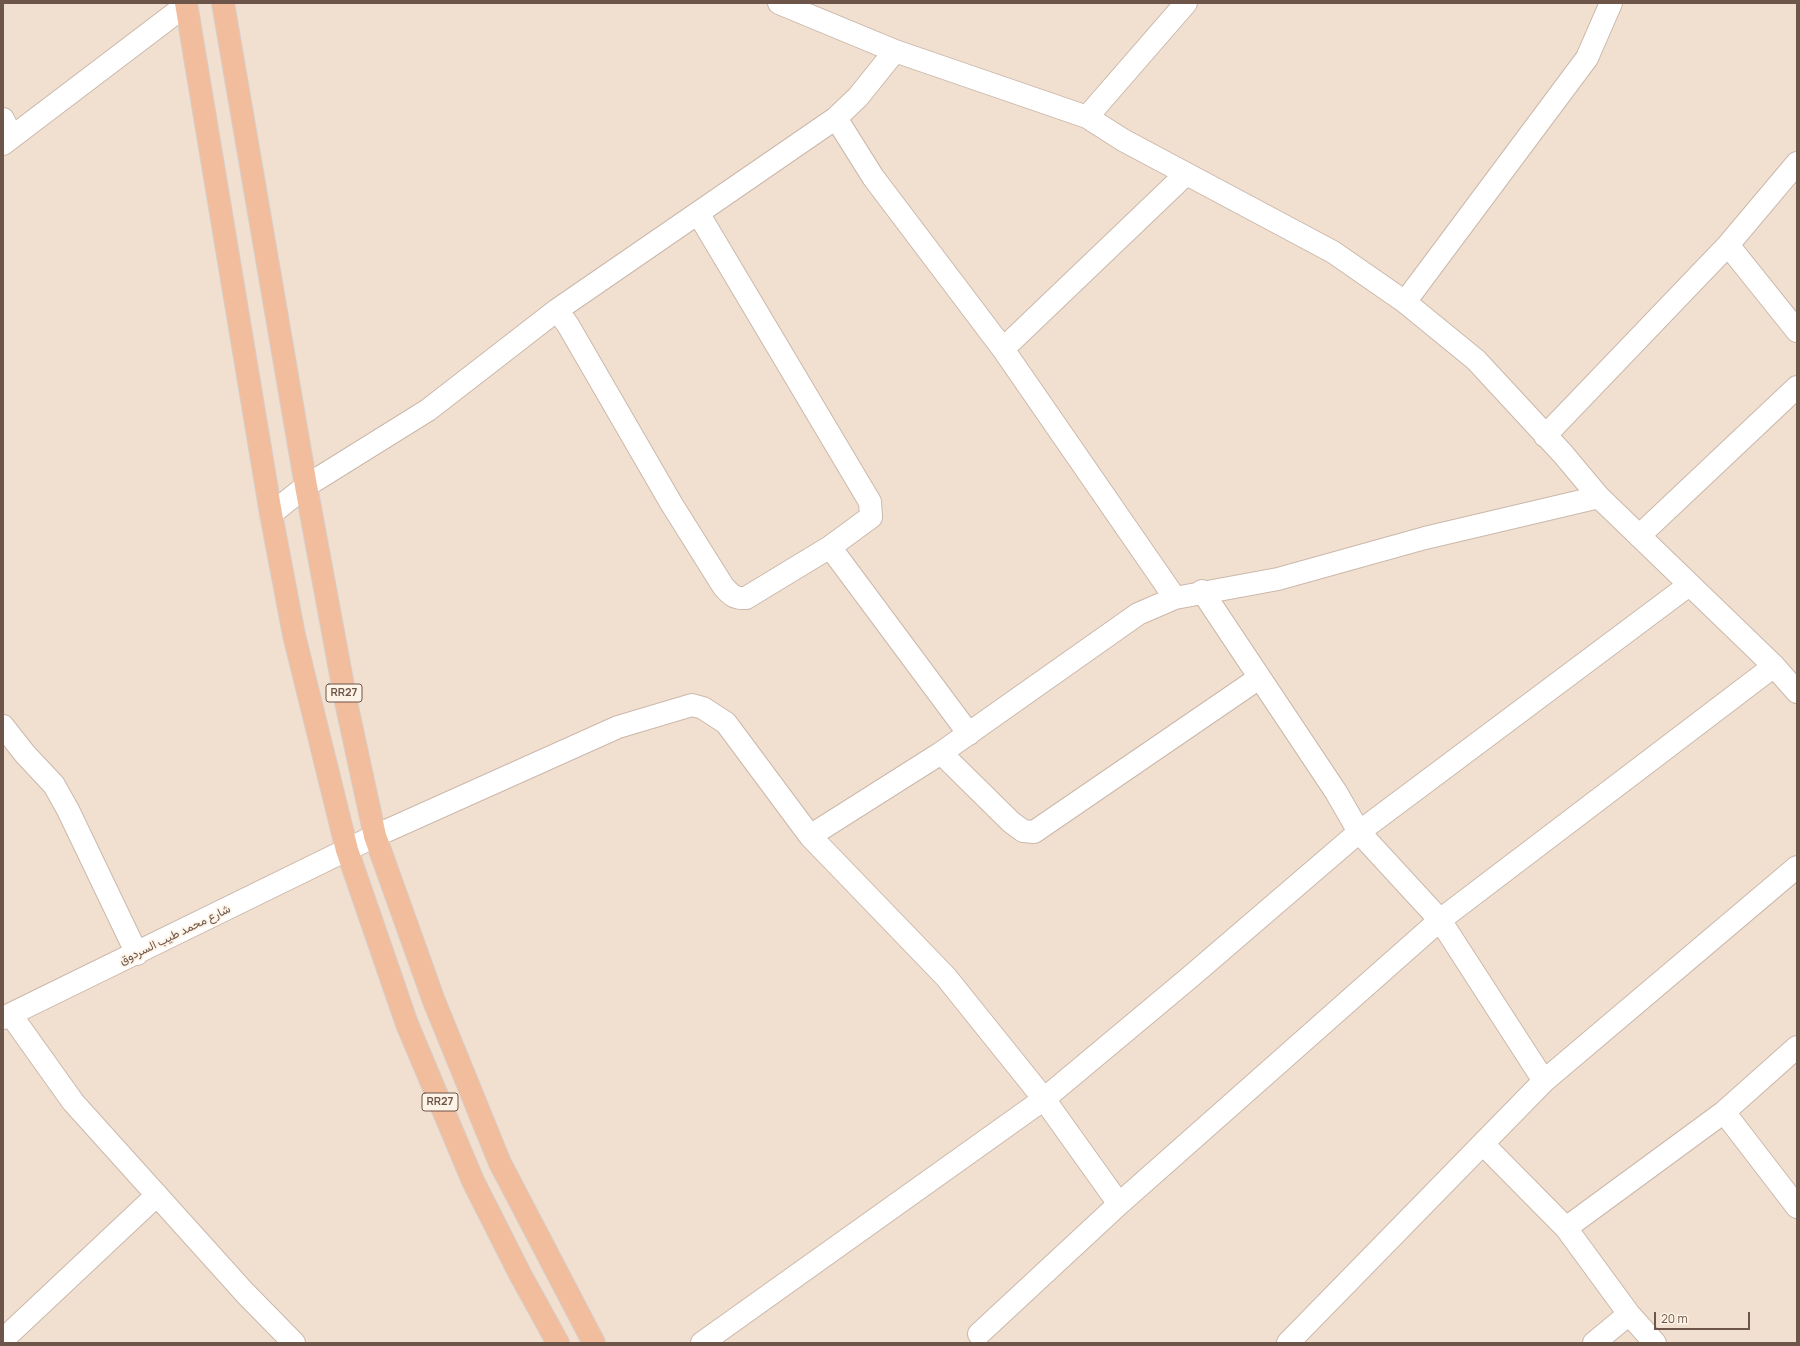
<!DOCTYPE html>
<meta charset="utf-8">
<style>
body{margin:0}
#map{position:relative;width:1800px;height:1346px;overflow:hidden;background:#faeee0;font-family:Manrope,sans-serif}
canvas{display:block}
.frame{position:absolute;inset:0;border:4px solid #6e554a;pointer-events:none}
.scale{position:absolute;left:1654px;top:1312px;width:96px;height:18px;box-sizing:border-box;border:2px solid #6e554a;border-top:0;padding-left:5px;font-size:12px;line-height:14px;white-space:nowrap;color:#6e554a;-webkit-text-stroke:3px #fdf3e6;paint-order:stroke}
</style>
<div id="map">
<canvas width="1800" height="1346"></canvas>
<div class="frame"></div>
<div class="scale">20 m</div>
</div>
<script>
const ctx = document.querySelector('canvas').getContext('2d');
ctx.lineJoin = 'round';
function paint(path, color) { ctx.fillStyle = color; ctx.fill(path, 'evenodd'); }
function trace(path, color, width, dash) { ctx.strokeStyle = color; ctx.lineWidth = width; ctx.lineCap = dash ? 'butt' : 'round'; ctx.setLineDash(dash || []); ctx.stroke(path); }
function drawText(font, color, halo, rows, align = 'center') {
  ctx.font = font + ' Manrope,Vazirmatn,sans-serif'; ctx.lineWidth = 3.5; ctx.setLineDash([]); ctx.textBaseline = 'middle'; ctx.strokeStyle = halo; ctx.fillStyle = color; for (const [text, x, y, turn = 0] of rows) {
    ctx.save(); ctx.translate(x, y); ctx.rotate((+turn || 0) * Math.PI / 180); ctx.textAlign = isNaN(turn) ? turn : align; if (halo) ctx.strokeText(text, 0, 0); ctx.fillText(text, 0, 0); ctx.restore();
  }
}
paint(new Path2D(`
 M3,3H1797V1343H3Z`), '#f1e0d0');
const minor = new Path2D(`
 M779,3L895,51L1087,117L1123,140L1333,252L1405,302L1476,360L1563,454L1599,497L1774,666L1797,692
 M895,51L858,97L836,118L873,177L1003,349L1175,598
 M1087,117L1186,3
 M3,119L12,137
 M3,144L186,5
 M698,213L870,502L871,517L830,547L746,598C734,599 730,594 723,586L671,503L568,325L557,310L836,118
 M1728,245L1797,331
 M1405,302L1587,58L1611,3
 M1003,349L1186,174
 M1545,436L1728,245L1797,163
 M271,514L306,486L428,410L557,310
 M1639,536L1797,387
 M830,547L969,734
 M1202,591L1336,792L1359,832L1440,920L1544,1081
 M3,726L25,754L54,785L68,810L137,954
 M941,753L1011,822L1023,831L1034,832L1259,678
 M810,836L946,977L1044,1099L1189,978L1359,832L1689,585
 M11,1015L73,1102L245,1293L294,1343
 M3,1018L375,836L618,727L692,705L703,708L726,723L810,836L941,753L1138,614L1175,598L1278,579L1425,538L1599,497
 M1724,1112L1797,1207
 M1483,1144L1566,1228L1629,1314L1655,1343
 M1566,1228L1724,1112L1797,1047
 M979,1334L1119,1204L1440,920L1774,666
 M3,1343L8,1335L157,1195
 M702,1343L1044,1099L1119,1204
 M1288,1343L1544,1081L1797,867
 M1594,1343L1629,1314`);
const trunk = new Path2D(`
 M186,3L271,514L294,635L347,850L407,1024L473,1181L520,1274L558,1343
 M223,3L306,486L346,702L375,836L434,1001L500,1163L594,1343`);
trace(minor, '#cbb8ab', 24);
trace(trunk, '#d6cfcc', 24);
trace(minor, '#fff', 22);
trace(trunk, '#f2bd9c', 22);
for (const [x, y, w] of [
 [344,693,36],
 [440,1102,36]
]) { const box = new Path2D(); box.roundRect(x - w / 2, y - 9, w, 18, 3); ctx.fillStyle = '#fdf3e6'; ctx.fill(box); trace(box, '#6e554a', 1); }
drawText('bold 11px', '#6e554a', null, [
 ["RR27",344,693],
 ["RR27",440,1102]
]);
drawText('12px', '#6e554a', '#fdf3e6', [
 ["شارع محمد طيب السردوق",175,935,-26]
]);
</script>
